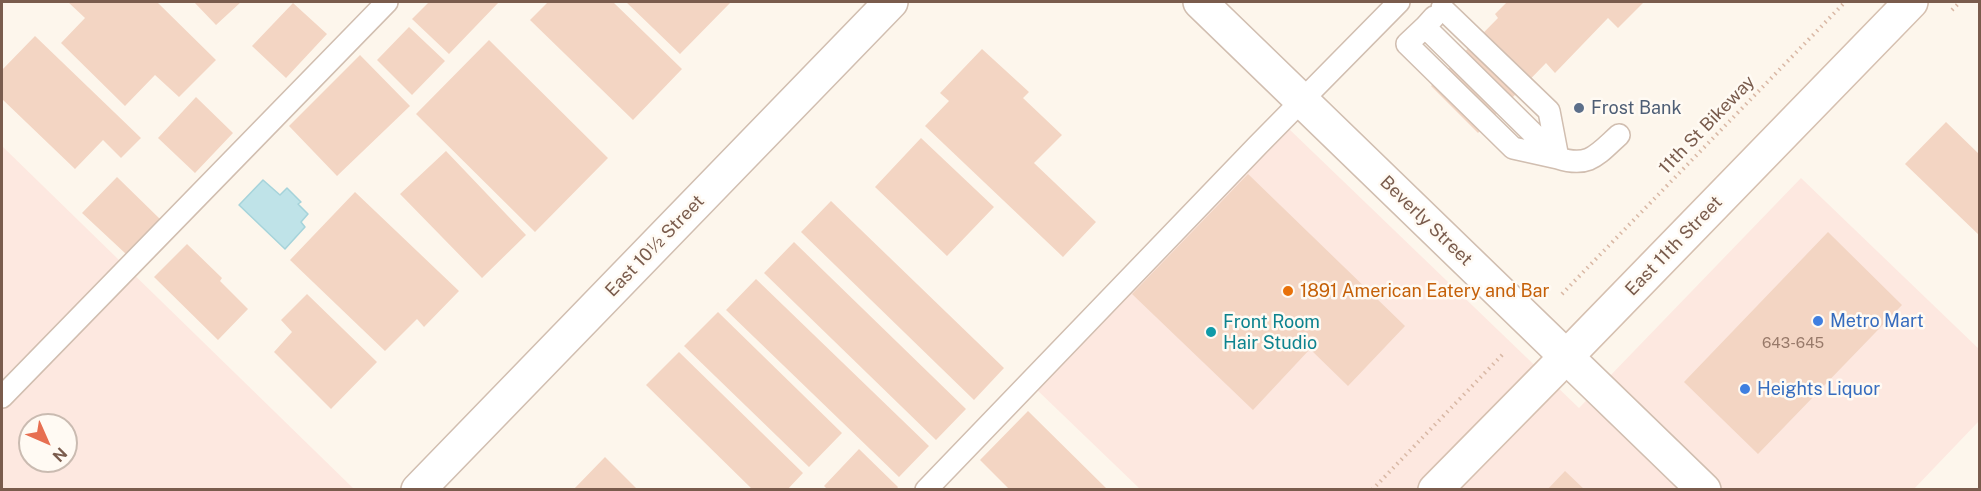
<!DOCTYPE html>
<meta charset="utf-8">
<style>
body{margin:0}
#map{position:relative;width:1981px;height:491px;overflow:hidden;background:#fdf6ec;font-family:"Public Sans",sans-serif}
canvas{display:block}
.frame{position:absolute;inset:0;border:3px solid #7a5c4d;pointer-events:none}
.north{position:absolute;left:18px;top:413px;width:60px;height:60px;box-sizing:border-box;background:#fffaf3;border:2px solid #cabbb1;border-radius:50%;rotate:135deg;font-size:16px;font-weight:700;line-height:24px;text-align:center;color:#7a5c4d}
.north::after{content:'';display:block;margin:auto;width:21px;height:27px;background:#e76f51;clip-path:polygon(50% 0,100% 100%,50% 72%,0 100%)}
</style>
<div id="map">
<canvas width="1981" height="491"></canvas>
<div class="frame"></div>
<div class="north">N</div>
</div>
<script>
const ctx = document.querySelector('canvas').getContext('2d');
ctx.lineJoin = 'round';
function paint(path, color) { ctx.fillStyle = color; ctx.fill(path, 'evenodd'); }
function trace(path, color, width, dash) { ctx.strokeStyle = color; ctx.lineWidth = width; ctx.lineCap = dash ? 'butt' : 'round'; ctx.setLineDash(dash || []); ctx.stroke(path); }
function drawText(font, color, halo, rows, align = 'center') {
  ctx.font = font + ' "Public Sans",sans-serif'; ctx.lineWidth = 5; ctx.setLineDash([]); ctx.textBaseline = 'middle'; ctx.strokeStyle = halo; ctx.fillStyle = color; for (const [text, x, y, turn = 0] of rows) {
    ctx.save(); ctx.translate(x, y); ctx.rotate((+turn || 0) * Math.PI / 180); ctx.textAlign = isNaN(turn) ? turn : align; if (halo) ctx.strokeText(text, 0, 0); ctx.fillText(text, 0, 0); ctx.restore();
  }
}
paint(new Path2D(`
 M1288,128L1579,408L1801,178L1980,350L1979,421L1913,490L1140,489L1035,388Z
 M2,146L354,489H2ZM30,425H66V461H30Z`), '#fde8e0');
const water = new Path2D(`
 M263,180L280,195L287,188L301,202L298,204L308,214L301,222L305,227L285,249L239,205Z`);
paint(water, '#bfe3e8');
trace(water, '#a5d3da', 1.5);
paint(new Path2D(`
 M68,2H157L216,60L179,97L155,75L125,106L61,43L85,18Z
 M194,2H241L216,25Z
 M429,2H499L449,54L412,19Z
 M548,2H613L682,69L633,120L530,20Z
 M626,2H731L680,54Z
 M1507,2H1644L1618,28L1608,18L1555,73L1546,63L1478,133L1431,86L1498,18L1495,14Z
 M293,3L327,34L286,78L252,46Z
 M409,27L445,61L412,95L377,60Z
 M35,36L141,138L121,158L103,140L75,169L2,99V70Z
 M489,40L608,158L535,232L416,114Z
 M982,49L1029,92L1023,98L1062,135L1034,163L1096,222L1063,257L925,126L949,101L940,93Z
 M360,55L410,106L337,176L289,126Z
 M196,97L233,133L195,173L158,138Z
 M1946,122L1980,155V236L1905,164Z
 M921,138L994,207L947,256L875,187Z
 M446,151L526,235L482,278L400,194Z
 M1248,174L1405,326L1348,386L1310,349L1253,410L1132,294Z
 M117,177L160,219L126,254L82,213Z
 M355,192L459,291L424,327L417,319L385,351L290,260Z
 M831,201L1004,368L974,400L801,232Z
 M1828,232L1902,305L1758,454L1684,382Z
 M794,242L966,409L936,440L764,273Z
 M187,244L222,278L220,281L248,309L218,340L154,277Z
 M756,279L929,446L899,477L726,310Z
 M307,294L377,362L331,409L274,352L292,332L281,320Z
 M718,312L842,433L809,467L684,346Z
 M679,352L803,473L787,490H753L646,385Z
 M1028,411L1108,490H1010L980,460Z
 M859,449L898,487L896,490H828L824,486Z
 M605,457L638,490H573Z
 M1565,471L1585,490H1547Z`), '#f3d5c3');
const service = new Path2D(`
 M1434,17L1425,27L1558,158C1589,168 1597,155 1619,135
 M1425,27L1407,44L1513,148L1558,158L1549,111L1442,8
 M2,397L387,2
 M926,490L1258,145L1399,2`);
const minor = new Path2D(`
 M1200,2L1704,490
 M418,490L891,2`);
const secondary = new Path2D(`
 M1435,490L1567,356L1911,2`);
trace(service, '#d1beb0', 24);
trace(minor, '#d1beb0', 36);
trace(secondary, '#d6c0b0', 36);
trace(new Path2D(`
 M1952,10L1960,2
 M1562,294L1845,2
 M1372,490L1504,353`), '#d9b8a5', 4, [1.5, 4.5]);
trace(service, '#fff', 21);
trace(minor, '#fff', 33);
trace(secondary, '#fff', 33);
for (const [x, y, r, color] of [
 [1579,108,6,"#5c6f8a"],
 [1288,291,6,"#e8710a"],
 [1818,321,6,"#3f7fe0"],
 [1211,332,6,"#0f9aa8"],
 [1745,389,6,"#3f7fe0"]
]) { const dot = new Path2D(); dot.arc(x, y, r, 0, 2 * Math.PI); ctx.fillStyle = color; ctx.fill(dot); trace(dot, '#fffaf3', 2); }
drawText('15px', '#987a6a', null, [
 ["643-645",1793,343]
]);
drawText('18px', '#4e5e75', '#fffaf3', [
 ["Frost Bank",1591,108]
], 'left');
drawText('18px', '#7a5c4d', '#fffaf3', [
 ["11th St Bikeway",1707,125,-46],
 ["Beverly Street",1426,221,44],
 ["East 10½ Street",655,246,-46],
 ["East 11th Street",1674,246,-46]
]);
drawText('18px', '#c56008', '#fffaf3', [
 ["1891 American Eatery and Bar",1300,291]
], 'left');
drawText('18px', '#366cbe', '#fffaf3', [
 ["Metro Mart",1830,321],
 ["Heights Liquor",1757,389]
], 'left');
drawText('18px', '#0d838f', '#fffaf3', [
 ["Front Room",1223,322],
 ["Hair Studio",1223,343]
], 'left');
</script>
